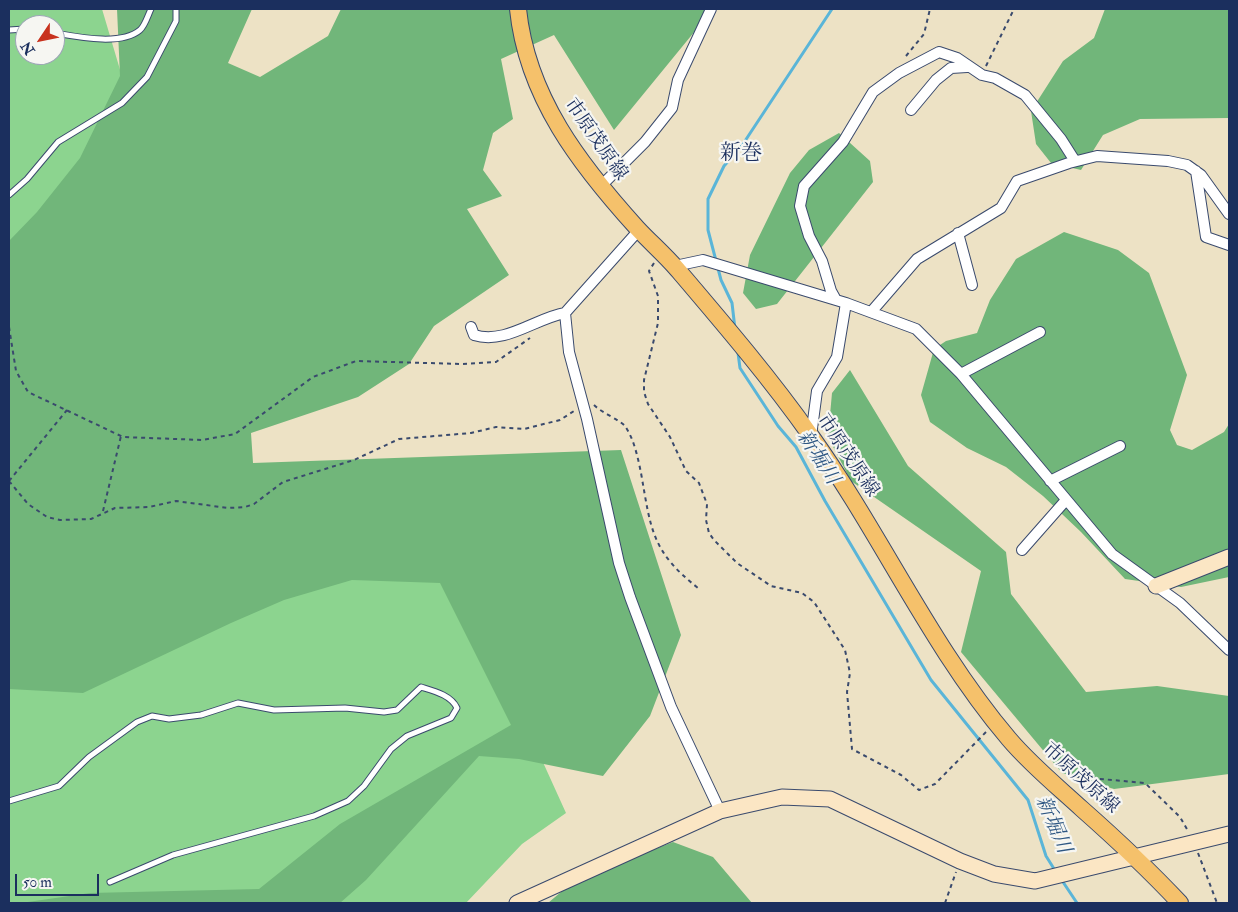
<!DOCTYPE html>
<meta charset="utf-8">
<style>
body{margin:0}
#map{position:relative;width:1238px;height:912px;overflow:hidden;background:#ede2c5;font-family:"IM FELL Double Pica",serif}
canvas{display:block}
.frame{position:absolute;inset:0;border:10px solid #1b2f5e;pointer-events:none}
.north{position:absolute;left:15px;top:15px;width:50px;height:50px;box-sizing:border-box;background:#f6f6f2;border:1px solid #9ea6b7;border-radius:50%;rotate:236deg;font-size:14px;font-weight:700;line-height:20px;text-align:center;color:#1b2f5e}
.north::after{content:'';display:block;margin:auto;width:18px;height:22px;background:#c8321e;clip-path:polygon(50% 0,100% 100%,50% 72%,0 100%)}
.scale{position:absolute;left:15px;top:874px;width:84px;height:22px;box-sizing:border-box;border:2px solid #1b2f5e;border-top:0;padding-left:6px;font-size:15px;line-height:18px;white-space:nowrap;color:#1b2f5e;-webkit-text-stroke:4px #f6f6f2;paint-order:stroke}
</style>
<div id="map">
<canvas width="1238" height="912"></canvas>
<div class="frame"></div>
<div class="north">N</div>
<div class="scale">50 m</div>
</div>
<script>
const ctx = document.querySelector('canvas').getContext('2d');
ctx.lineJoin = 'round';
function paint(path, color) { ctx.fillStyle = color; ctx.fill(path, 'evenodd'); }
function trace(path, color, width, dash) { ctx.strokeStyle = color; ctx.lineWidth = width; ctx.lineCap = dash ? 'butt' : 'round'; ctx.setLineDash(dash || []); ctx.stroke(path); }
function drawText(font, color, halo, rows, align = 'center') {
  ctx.font = font + ' "IM FELL Double Pica","Noto Serif JP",serif'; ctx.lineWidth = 4.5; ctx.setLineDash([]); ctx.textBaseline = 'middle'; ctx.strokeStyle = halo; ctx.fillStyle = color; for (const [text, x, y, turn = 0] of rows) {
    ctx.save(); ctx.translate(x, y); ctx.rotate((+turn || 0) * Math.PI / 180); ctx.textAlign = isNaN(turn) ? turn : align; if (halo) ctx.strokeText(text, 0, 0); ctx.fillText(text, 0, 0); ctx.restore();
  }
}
paint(new Path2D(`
 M9,9H102L213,383L250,545L433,520L566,813L522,844L466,903H9ZM25,25H55V55H25Z`), '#8cd48f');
paint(new Path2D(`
 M117,9H252L228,63L260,77L328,36L341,9H713L614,130L554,35L501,59L513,119L493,133L483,170L502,196L467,209L509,275L434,326L409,364L358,397L251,433L253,463L621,450L681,635L650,716L603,776L519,759L479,756L366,880L340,903H21L90,893L259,889L340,824L511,725L440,583L352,580L284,600L231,623L83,693L9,689V241L37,212L80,158L120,76Z
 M1105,9H1229V118L1140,119L1103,135L1081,170L1051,163L1036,144L1031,111L1063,61L1094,38Z
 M839,133L870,161L873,182L777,304L756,309L743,293L750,255L790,173L809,150Z
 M1064,232L1118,250L1149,273L1187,375L1170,430L1177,445L1192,450L1224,432L1229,424V577L1181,587L1125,579L1081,532L1043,496L1006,467L967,448L930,422L921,395L934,349L946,341L977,333L990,300L1016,259Z
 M850,370L908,466L1006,552L1011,594L1086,692L1157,686L1229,696V774L1114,789L1062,773L961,652L981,571L851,481L828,437L832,393Z
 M673,842L713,857L752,903H548L574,881Z`), '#71b67a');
trace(new Path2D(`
 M735,329L732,303L721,280L708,230V199L724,166L741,147L832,9
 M738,353L740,368L778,426L796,447L825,501L931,680L1028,800L1046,856L1056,872
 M1061,879L1077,903`), '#5ab5d8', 3);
const lane = new Path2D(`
 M9,30L25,29
 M55,33C78,37 121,46 140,30C145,26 148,15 151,9
 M9,195L27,179L58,142L122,103L147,77L176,21V9
 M9,801L59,786L89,757L137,722L152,716L169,719L201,715L238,703L274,710L345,708L384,712L397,710L421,687C434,691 451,695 457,708L451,718L407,736L391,749L364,786L348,801L314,816L173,855L110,882`);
const street = new Path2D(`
 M911,110L936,80L951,68L967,67
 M1196,171L1206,237L1229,245
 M601,186L645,142L672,108L678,80L711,9
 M958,233L972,285
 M675,266L703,260L846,303L916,329L961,374L1112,554L1180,603L1229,650
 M836,300L831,291L822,261L809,236L800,206L804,186L843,142L873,92L899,73L939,52L957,58L982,75L995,78L1025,95L1061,139L1075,161
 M872,311L917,259L1001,208L1017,181L1069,163L1097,156L1168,161L1187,165L1201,175L1229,214
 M565,313L569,352L587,419L619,563L630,597L671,707L720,811
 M471,327L474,335C505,345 536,318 565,313L639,230
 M961,374L1040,332
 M811,436L817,391L837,357L846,303
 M1050,481L1120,446
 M1022,550L1066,500`);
const secondary = new Path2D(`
 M1156,586L1229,557
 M517,903L720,811L782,797L830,799L960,861L994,874L1035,881L1229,834`);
const primary = new Path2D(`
 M518,9C527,97 580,165 637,228C650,242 664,254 677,269C723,323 770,378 811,436C881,534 931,647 1009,739C1031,765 1057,786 1082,809C1116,839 1149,870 1180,903`);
trace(lane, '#3a4a6d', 7);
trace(street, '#3a4a6d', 12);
trace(secondary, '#3a4a6d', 17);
trace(primary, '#3a4a6d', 18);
trace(new Path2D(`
 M906,56L924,34L930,9
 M986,66L1014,9
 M654,263L649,271L658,296V323L644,380V392L648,404L670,437L686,471L699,483L707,504L706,520L709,533L714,540L737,563L771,586L802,593L814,602L845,650L850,673L847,692L852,749L901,775L919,790L935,784L987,731
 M9,327L16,371L28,392L123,437L202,440L235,434L313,377L356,361L462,364L496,362L530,338
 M594,405C602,413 620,420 625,426C634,439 638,458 641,473C651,529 651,551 698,588
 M9,481L28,504L47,517L60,520L91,519L115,508L149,507L176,501L228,508L245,507L254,504L283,482L354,460L399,439L471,433L496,427L524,429L560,420L574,411
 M9,481L67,410
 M103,511L121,436
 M1068,776L1145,783L1180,817L1188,831
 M1198,853L1217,903
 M945,903L956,872`), '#3a4a6d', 2, [4, 4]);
trace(lane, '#fff', 5);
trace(street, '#fff', 10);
trace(secondary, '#fbe6c4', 15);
trace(primary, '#f5c16b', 16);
drawText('19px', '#1b2f5e', '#f6f6f2', [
 ["市原茂原線",595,140,55],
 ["市原茂原線",847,456,56],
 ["市原茂原線",1080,779,42]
]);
drawText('italic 20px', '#2e5783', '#f6f6f2', [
 ["新堀川",817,458,57],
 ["新堀川",1052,825,67]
]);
drawText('21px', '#1b2f5e', '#f6f6f2', [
 ["新巻",741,154]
]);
</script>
